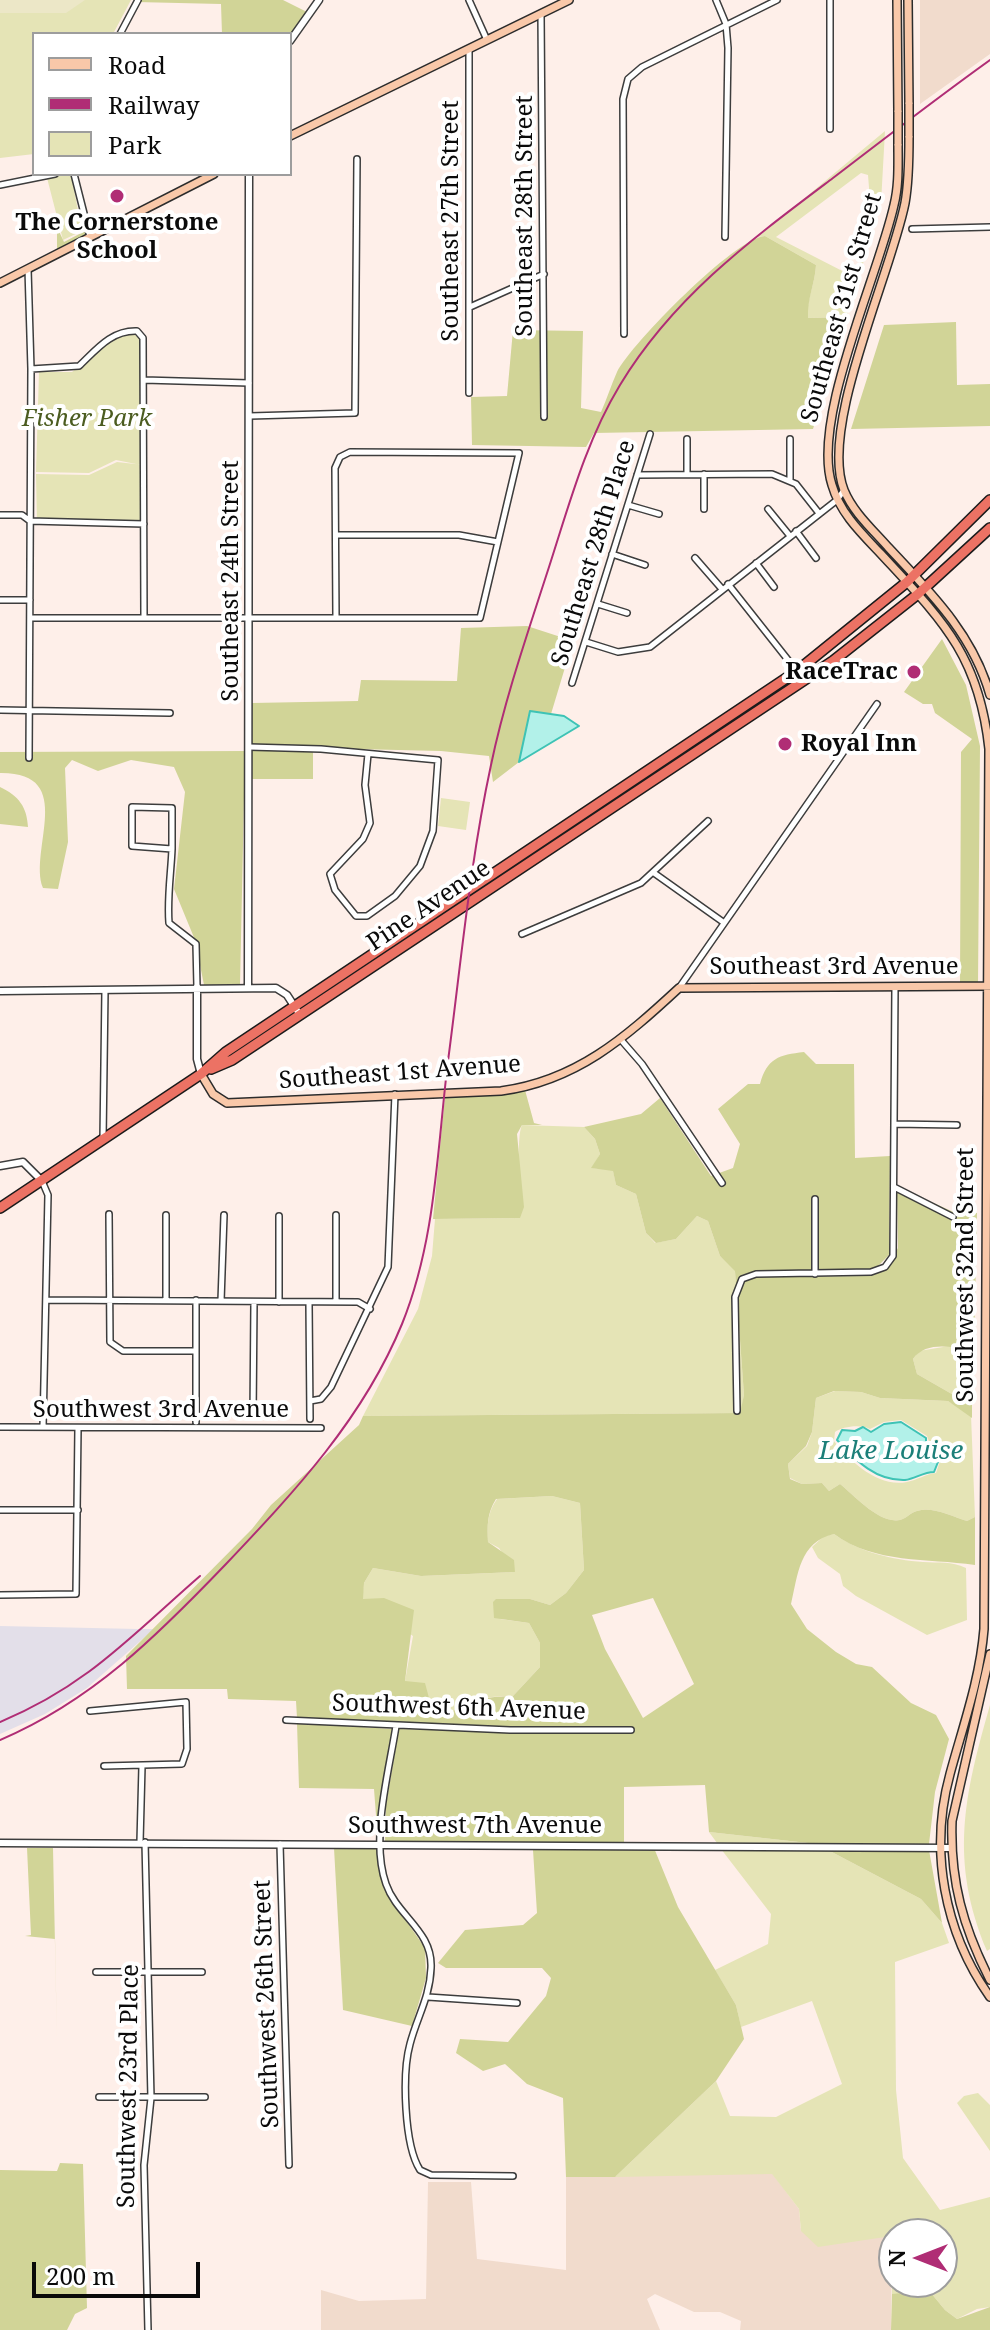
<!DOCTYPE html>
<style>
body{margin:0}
#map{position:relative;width:990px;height:2330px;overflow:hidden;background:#feefe9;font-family:"Noto Serif",serif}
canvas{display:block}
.legend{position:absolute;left:32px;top:32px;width:260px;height:144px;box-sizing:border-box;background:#fff;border:2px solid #9d9d9d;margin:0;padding:10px 14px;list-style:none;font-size:24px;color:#0a0a0a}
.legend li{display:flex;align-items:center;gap:16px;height:40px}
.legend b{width:40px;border:2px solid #9d9d9d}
.north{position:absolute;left:878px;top:2218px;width:80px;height:80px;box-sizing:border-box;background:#fff;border:2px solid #9d9d9d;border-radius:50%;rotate:270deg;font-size:22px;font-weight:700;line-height:32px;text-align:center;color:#0a0a0a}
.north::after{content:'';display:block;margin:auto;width:28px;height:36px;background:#b02d75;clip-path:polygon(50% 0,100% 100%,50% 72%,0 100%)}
.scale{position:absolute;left:32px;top:2262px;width:168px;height:36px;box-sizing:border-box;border:4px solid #0a0a0a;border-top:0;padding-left:10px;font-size:24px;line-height:28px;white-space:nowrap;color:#0a0a0a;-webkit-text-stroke:6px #fff;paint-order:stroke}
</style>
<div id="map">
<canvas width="990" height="2330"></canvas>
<ul class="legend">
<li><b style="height:10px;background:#f9c8a9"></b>Road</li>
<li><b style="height:10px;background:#b02d75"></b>Railway</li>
<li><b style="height:22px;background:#e5e4b6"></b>Park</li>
</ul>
<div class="north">N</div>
<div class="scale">200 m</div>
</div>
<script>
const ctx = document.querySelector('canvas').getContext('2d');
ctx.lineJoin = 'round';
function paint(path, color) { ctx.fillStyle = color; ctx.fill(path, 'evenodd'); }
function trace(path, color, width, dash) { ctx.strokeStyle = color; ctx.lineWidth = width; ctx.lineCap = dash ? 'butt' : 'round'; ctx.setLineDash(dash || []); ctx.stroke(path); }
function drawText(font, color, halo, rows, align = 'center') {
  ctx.font = font + ' "Noto Serif",serif'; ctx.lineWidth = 8; ctx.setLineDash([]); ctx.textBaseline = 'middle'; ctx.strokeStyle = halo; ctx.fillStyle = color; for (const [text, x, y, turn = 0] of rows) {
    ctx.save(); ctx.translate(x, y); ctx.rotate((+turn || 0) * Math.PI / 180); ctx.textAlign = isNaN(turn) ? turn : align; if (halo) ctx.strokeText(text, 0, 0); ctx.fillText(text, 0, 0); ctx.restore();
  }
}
paint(new Path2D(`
 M0,1626L138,1629H154L87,1688L45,1714L0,1734Z`), '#e3dfe9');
paint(new Path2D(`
 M920,0H990V54L920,104Z
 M772,2173L799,2209L801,2231L892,2236L891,2330H740L741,2321L720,2312H694L655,2294L647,2299L660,2330H321V2290L359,2301L426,2299L428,2182H471L477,2259L566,2270V2177Z`), '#f1dbcc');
paint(new Path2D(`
 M0,0H131L113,34H34V154L0,158Z
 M885,131L881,203L847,317L807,318C807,298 815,284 816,265L765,236L758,237ZM861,173L868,175C872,210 866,244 856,278L776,237Z
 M46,174H71L82,231L63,240Z
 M128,333L138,336L140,341L141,465L116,460L89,473L36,472L39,372H72L104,345Z
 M117,462L144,465V525H37L36,474L89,475Z
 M441,798L470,802L466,830L438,826Z
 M522,1125L584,1127L595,1139L600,1154L592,1168L613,1170L616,1185L636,1194L646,1233L655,1243L676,1239L697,1216L708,1221L720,1256L735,1270L744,1395L741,1413L363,1416L418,1309L432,1256L435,1219L520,1218C520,1199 516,1136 522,1125Z
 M949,1346L971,1350L974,1354L972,1395L964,1401L917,1374L913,1359L919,1351Z
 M835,1391L861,1392L880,1398L948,1401L971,1415L975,1517L967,1521C952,1516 932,1506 917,1511C911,1512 906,1519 900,1520C879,1524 854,1495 840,1484L829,1491L822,1483L802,1484L790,1478L788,1464L807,1446L812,1432L816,1398ZM901,1420L927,1436L935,1458L940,1461L936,1473C926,1474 917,1480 907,1482C878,1488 850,1461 834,1441L835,1432C842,1426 862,1424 870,1429L884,1422Z
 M552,1496L580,1503L584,1570L566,1593L550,1605L530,1599L500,1619L529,1623L540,1643V1667L513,1696C497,1697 480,1696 465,1703C455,1707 452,1715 441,1716L429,1698L405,1681L413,1636L362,1600L364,1583L373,1568L421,1576L515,1572L499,1548L488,1542C487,1526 487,1513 497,1499Z
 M834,1534C859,1552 893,1560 923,1562C939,1563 951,1561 966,1568L967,1620L927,1635L856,1596L843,1586L840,1574L818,1558L812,1547L824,1536Z
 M990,1705V1949L987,1951C949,1861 964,1796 990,1705Z
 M709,1832L817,1844L717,1843Z
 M721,1849L828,1850L921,1899L942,1923L949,1943L895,1962L896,2090L903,2158L940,2210L990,2197V2307L977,2309L957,2319L945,2310L931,2293L892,2294V2236L818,2247L801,2231L799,2209L772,2174L615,2177L716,2081L730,2116L776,2117L842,2084L812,2001L741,2027L736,2005L715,1970L768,1944L771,1914ZM894,2234H942V2282H894Z
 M978,2093L990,2105V2151L957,2103L964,2096Z`), '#e5e4b6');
paint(new Path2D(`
 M134,0H283L307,12L290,36L222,34L221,4L136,2L122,34H116Z
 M74,174L91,225L109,219L110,224L57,251V227L64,242L85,231Z
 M765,236L816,265C815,284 807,298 808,318L847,317L813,429L594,433L586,447L472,445L471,397L507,396L513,330L583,331L581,408L601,412C607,399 611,385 617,372C632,343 735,238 765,236Z
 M956,322L957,385L990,384V426L851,429L884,325Z
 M527,626L573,641L551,714L530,711L519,762L493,782L489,756L441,751L313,748V779H252V703L358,701L361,680L457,681L461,628Z
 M942,639L966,685L980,746L978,983L960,984L961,752L972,739L935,713L932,704H923L904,692Z
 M245,751L240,985H204L195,940L174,889L185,792L174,767L131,760L98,771L72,760L65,768L68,842L58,889L43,888C28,850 78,772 0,773V752Z
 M0,787C19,796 27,807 28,827L0,824Z
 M804,1052L816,1064H854L855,1158L890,1156L889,1255L875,1269L756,1271L742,1275L743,1280L756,1277L866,1276L886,1270L898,1248L897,1192L954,1221L957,1216L918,1196L958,1214L977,1213L974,1354L970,1350C951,1347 926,1341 913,1359L917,1374L964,1401L972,1395V1418L948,1401L880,1398L861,1392L834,1391L816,1398L812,1432L806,1446L788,1464L790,1479L802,1484L822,1483L829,1491L840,1484C854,1495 879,1524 900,1520C906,1519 911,1512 917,1511C932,1506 952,1516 967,1521L975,1517V1565C927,1558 875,1564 834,1534C799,1542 798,1575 791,1604L807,1629L836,1652L856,1664L872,1667L911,1703L936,1715L949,1739L935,1792L929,1844H817L709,1832L705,1785L624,1787V1842H385L386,1805L399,1729L634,1733V1727H510L297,1718L296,1701L228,1699L227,1689H127L126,1656L252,1529L271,1505L359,1425L363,1416L740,1413L744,1395L735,1271L720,1256L708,1221L697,1216L676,1239L656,1243L646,1233L636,1194L616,1185L613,1171L591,1168L600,1154L595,1139L584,1127L641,1114L660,1098L711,1176L733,1168L740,1144L718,1109L748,1084H760C767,1058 779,1055 804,1052ZM552,1496L580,1503L584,1570L566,1593L550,1605L530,1599H496L493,1602L494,1618L529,1623L540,1643V1667L513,1696C497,1697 480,1697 465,1703C455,1707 452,1715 441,1716L429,1698L425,1683L405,1681L414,1610L384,1598L363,1599L364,1583L373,1568L421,1576L515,1572L514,1560L488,1542C487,1526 487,1513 496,1499ZM653,1598L694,1684L643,1718L605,1649L592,1615Z
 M525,1090L534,1123L542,1125H522L517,1134L524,1207L520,1218L433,1219L445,1096Z
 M297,1723L392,1729L379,1805L378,1842L374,1789L299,1788Z
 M378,1847L384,1889L425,1948L426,1978L412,2026L343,2010L334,1848Z
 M27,1848H53L57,2042L55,1939L25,1936L31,1935Z
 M463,1848H654L678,1907L736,2005L744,2039L716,2081L615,2177H566L563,2098L527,2084L505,2064L483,2071L456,2053L460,2039L508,2042L546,1996L551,1978L542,1968H446L438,1963L465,1930L523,1925L537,1913L533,1850Z
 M828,1850H929L942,1923L921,1899Z
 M60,2163L83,2164L87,2308L75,2314L67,2330H0V2170L57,2171Z
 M911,2292L931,2293L945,2310L957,2319L990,2307V2330H891L892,2294Z`), '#d1d497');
paint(new Path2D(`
 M0,0H85L66,13H0Z`), '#ece7c7');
const water = new Path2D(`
 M530,711L564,716L579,726L519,762Z
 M901,1422L926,1438V1448L938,1462L934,1472C923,1472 915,1479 905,1480C874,1481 855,1459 837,1440L842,1430L855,1431L863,1427L871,1432L884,1424Z`);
paint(water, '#b2f1e9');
trace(water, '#3ec3b5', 2);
const minor = new Path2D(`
 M469,0L487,40
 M716,0L726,24L728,48L725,237
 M830,0V129
 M541,14L544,417
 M120,34L138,0
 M469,49V393
 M74,174L90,237
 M0,185L55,174
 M912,229L990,227
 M28,269L31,369L29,758
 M470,307L544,274
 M624,334L623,99L628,79L642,67L777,0
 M31,369L79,366C96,350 111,330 137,331L143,338L144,617
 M144,380L249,383
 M250,416L355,413L357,159
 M687,439V474
 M704,474V509
 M637,475L772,474L796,484L818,512
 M790,480V439
 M628,505L659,514
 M768,509L790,536
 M0,515H22L30,521L144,524
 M796,531L816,558
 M336,535H459L498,542
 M612,554L645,565
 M695,558L722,589
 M756,563L774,587
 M728,584L796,670
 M0,600H30
 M598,604L627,613
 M30,618H480L519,453L350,452L340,457L335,468L336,617
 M586,642L618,652L650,647L837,500L844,490
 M572,683L650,434
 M0,710L170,713
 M249,747L321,749L438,760L433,831L420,866L395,896L367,916H356L335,890L330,874L363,839L370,823L365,785L368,754
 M172,849L132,846V807L172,808V849C171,873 167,898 169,923L196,944L197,987
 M654,873L723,922
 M522,934L641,883L708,821
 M679,988L877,704
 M622,1041L642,1064L722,1183
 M894,1124L957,1125
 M103,1139L105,990
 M42,1181L48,1195L43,1427
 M894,1187L953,1217
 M815,1199V1274
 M109,1214L110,1342L123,1351H196
 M166,1215V1299
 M336,1215V1301
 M279,1216V1302
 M46,1300L358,1302L370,1309
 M196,1300V1422
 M221,1301L224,1215
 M309,1303L310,1419
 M310,1401L321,1399L331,1387L388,1267L395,1094
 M737,1411L735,1297L742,1279L756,1274L871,1272L885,1267L893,1256L895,987
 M253,1417L254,1302
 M0,1427L321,1428
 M0,1510H78
 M0,1595L76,1594L78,1428
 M90,1711L186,1702L187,1749L182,1764L104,1766
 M286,1720L510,1730H631
 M396,1726C389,1772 370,1839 386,1884C397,1916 433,1931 431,1968C430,1997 417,2017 410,2044C402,2073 404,2145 420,2170L431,2175L513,2176
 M140,1842L142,1766
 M145,1842L151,2098L144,2165L148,2330
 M280,1844L289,2165
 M96,1972H202
 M428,1997L517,2003
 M99,2097H205`);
const tertiary = new Path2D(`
 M290,41L319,0
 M197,987V1059L201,1074
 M248,988L249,174
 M0,991L276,988L287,995L300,1015
 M0,1166L23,1162L41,1180
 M0,1843L951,1848`);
const secondary = new Path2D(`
 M897,0L898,112
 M908,0L909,104
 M290,136L569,0
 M909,136C909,158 909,181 905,203C891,274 819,427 844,490C853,512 872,529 888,547C930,592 973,634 990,695
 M898,144C898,165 899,185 894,205C878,277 811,419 832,485C840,513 861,533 881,554C942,620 979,655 989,749L984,1629C980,1679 963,1726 950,1774C929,1850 944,1932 990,1997
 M0,283L214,174
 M201,1074L213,1094L227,1103L501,1091C576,1081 625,1038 679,988L990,986
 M990,1654L952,1821C950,1881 963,1927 990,1980`);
const trunk = new Path2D(`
 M211,1069L232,1060L833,661L918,594L990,528
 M0,1208L201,1074L226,1052L797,671L907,582L990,500`);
trace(minor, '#3d3d3d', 8);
trace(tertiary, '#3d3d3d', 9);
trace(secondary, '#2c2c2c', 10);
trace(trunk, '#1b1b1b', 12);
trace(minor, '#fff', 5);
trace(tertiary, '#fff', 6);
trace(secondary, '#f9c8a9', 7);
trace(trunk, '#ec7264', 9);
trace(new Path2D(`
 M0,1722C87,1686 131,1636 200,1576
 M0,1740C92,1701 158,1635 226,1564C295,1491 363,1419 402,1324C436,1240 437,1150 448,1061C461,963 470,862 491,765C505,698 528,632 549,567C569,505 586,441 620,385C674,296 752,239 833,178C885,138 937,98 990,60`), '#b02d75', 2);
const secondaryBridge = new Path2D(`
 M909,104V136
 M898,112V144`);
trace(secondaryBridge, '#2c2c2c', 10, []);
trace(secondaryBridge, '#f9c8a9', 7);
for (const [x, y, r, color] of [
 [117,196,8,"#b02d75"],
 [914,672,8,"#b02d75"],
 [785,744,8,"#b02d75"]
]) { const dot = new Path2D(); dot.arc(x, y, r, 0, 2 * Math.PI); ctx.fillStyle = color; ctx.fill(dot); trace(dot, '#fff', 3); }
drawText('24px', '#0a0a0a', '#fff', [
 ["Southeast 28th Street",525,216,-90],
 ["Southeast 27th Street",451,221,-90],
 ["Southeast 31st Street",842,308,-74],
 ["Southeast 28th Place",594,553,-73],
 ["Southeast 24th Street",231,581,-90],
 ["Pine Avenue",429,906,-34],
 ["Southeast 3rd Avenue",834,967],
 ["Southeast 1st Avenue",400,1073,-4],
 ["Southwest 32nd Street",966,1275,-90],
 ["Southwest 3rd Avenue",161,1410],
 ["Southwest 6th Avenue",459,1708,2],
 ["Southwest 7th Avenue",475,1826],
 ["Southwest 26th Street",267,2004,-92],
 ["Southwest 23rd Place",129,2086,-89]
]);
drawText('bold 24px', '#0a0a0a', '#fff', [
 ["The Cornerstone",117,223],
 ["School",117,251],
 ["RaceTrac",898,672,"right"],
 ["Royal Inn",801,744,"left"]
]);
drawText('italic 24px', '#4b5c20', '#fff', [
 ["Fisher Park",87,419]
]);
drawText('italic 26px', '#1c7f79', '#fff', [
 ["Lake Louise",891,1452]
]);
</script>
